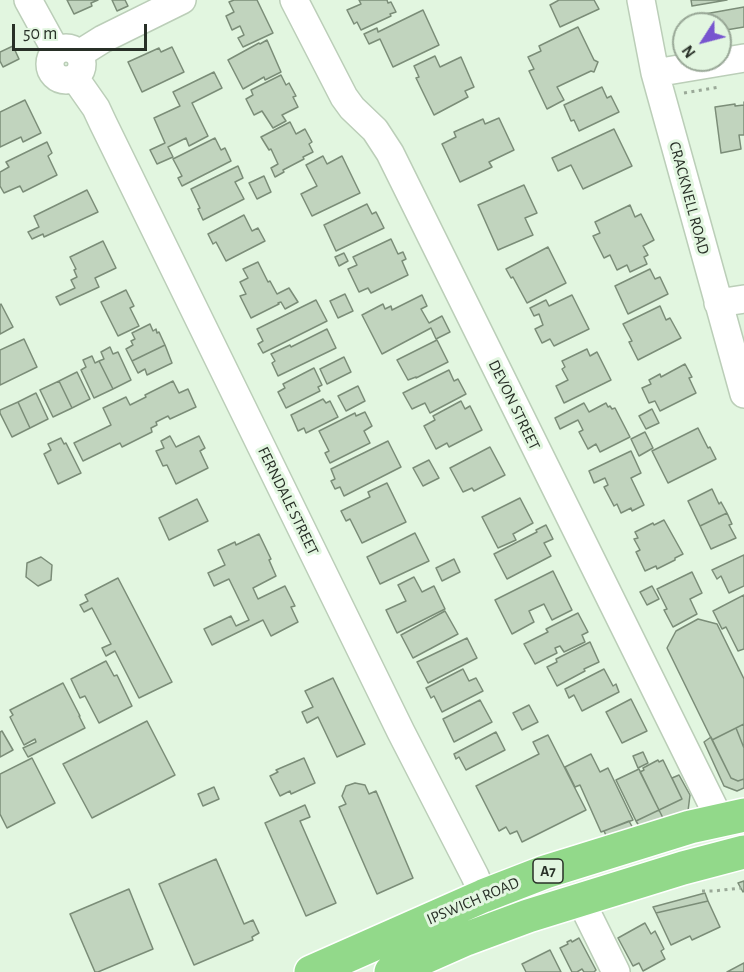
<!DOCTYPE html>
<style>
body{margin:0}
#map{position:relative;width:744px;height:972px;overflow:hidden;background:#e2f6e0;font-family:"Alegreya Sans",sans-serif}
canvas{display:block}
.north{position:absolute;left:672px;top:12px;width:60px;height:60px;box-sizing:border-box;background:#e2f6e0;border:2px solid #98a796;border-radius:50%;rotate:234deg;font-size:16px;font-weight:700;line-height:24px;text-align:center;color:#283027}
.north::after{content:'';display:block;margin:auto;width:21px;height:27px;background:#7755cf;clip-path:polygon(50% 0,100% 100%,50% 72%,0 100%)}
.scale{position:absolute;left:12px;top:24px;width:135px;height:27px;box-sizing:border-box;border:3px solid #283027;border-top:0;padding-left:8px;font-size:18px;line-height:21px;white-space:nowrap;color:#283027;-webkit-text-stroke:4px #e2f6e0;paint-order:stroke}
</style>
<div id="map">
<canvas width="744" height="972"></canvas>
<div class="north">N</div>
<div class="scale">50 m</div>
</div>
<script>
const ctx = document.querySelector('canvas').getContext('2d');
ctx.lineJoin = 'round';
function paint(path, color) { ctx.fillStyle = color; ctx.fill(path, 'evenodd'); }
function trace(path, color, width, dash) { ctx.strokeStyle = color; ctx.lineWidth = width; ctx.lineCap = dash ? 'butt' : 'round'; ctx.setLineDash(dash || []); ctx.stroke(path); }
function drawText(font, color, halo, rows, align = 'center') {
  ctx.font = font + ' "Alegreya Sans",sans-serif'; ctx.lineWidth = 6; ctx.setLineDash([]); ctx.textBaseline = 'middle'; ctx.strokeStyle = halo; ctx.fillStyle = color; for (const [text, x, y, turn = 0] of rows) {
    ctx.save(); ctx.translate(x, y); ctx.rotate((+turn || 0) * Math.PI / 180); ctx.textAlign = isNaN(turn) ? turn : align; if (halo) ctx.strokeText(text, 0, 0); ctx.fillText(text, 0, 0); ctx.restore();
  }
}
const building = new Path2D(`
 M67,0H98L91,3L92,6L74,14Z
 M112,0H125L128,6L117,11Z
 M234,0H257L273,33L243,47L238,38L244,35L240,26L232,30L226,16L234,12L229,2Z
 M359,0H387L388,3L391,2L396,12L390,14L391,16L361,30L357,22L354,24L347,10L361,4Z
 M559,0H594L599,9L560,27L550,5Z
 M691,0H727L692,6Z
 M744,7V27L720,31V24H689L688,17Z
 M423,10L439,45L393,67L380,39L369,44L364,34L377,28L378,32Z
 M578,27L594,60L598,62L594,72L591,71L557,87L564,100L547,109L529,71L534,69L528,57L541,51L539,46Z
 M267,40L281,72L265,80L264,77L243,89L228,60L259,43L260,44Z
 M13,46L19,59L3,67L0,61V52Z
 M172,47L184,72L142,92L128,62L159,48L161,52Z
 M435,56L440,67L461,57L474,87L465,91L468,97L434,115L416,78L419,77L414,66Z
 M214,72L222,88L192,103L208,136L189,146L186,138L168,147L173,157L157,164L150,150L165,143L154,118L180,106L173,92Z
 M281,75L286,85L289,83L296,96L293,97L298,107L282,115L286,121L273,128L262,111L254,115L246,99L253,95L251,90Z
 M602,87L607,98L611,96L619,112L579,131L574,120L571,121L564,105Z
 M25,100L41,133L23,142L21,137L0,147V112Z
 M744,102V135H739L741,149L721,153L715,107L735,104V106L744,105Z
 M499,118L514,150L489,162L492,167L460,182L442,144L456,137L454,132L483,119L485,124Z
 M290,122L296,134L305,129L312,142L309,144L313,152L303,157L304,159L283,170L284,172L275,177L271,168L278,164L271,149L269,150L261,137Z
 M614,129L632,166L583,189L571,165L558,171L552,158Z
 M215,138L221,150L225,148L231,161L182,186L178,178L182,176L173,159Z
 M47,142L52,153L48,156L57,175L23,192L20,186L4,193L0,186V172L9,167L6,162Z
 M323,156L327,164L342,156L360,193L312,216L301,194L317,186L306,165Z
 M238,166L243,178L235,182L244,199L203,220L198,209L200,208L191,189Z
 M264,176L271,192L257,199L249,183Z
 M524,185L537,213L525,218L533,235L498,250L478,205Z
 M87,190L98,212L44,237L43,234L32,239L28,232L39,227L34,216Z
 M367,204L372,214L376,212L384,228L336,251L324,225Z
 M630,205L635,217L641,214L654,240L643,246L648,255L644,257L647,264L630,272L627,265L617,270L610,255L604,258L593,236L600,233L595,222Z
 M244,215L252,231L258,228L265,241L226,261L216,242L213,244L208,234Z
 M391,239L398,254L403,252L406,259L402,261L408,275L371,293L368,288L359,292L348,269L357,265L353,257Z
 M103,241L116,268L95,278L99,287L60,305L56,297L75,288L71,280L77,277L74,270L76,269L70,257Z
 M548,247L566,283L527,303L513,277L511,278L506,269Z
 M344,253L348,261L339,266L335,257Z
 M258,262L268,282L270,281L277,294L289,288L298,302L285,309L281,302L278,303L279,304L251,318L240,296L246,294L240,282L248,278L243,269Z
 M650,269L655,279L660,277L668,294L628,314L615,286Z
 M126,290L134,306L130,308L139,326L118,336L101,302Z
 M345,294L353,311L338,318L330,301Z
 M422,295L427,306L421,309L429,323L442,316L450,332L436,339L431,328L382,354L362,315L383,304L385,309L391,306L392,310Z
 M572,295L589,329L554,346L550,339L542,343L535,329L543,325L539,314L534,316L530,308L546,300L549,306Z
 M316,300L327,321L263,353L258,344L263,341L257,329Z
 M1,304L13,327L0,334V305Z
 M660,306L666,320L670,318L681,338L638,360L629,342L632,341L623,324Z
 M150,324L153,331L156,329L157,333L159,332L165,345L132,361L126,349L133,345L131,341L135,339L132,333Z
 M327,329L336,348L278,376L272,363L275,361L271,354L290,345L291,347Z
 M24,339L37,367L0,385V350Z
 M437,340L448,362L416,378V377L408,380L397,360Z
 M165,345L172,363L147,375L145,369L138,373L132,361Z
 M110,347L113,354L118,352L131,380L113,389L99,361L104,359L101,352Z
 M587,349L590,356L597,352L611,380L564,403L556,386L568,380L562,369L565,367L562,361Z
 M92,356L95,363L99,361L113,389L94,398L81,370L86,367L83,360Z
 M344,357L351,372L327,384L320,369Z
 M685,364L692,377L689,378L696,393L660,411L655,401L649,403L642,388L651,384L649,380L660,374L661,377Z
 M314,368L322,385L318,387L320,391L286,408L278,392L285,388L283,384Z
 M449,370L454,381L458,379L466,394L430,413L425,403L412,409L403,393Z
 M77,372L90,399L72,408L59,381Z
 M59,381L72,408L53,417L40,390Z
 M173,381L179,393L188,389L196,407L170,419L168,416L156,422L157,425L151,428L152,432L122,447L120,443L83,461L74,443L111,425L103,408L126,397L130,405L146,397L145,395Z
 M358,386L365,401L346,411L338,396Z
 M36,393L48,419L30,428L18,402Z
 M323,399L326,403L330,401L338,417L306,433L304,428L298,431L291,415Z
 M461,401L465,409L470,406L482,430L449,447L447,443L436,449L424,426L435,420L433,416Z
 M18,402L30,428L12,437L0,413V410Z
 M584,403L589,412L606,403L608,407L610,406L612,409L615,408L630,437L600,452L596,444L588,449L579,432L583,430L578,420L560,429L555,418Z
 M652,409L659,423L646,429L639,416Z
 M365,412L372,426L364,431L370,443L330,463L325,453L329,451L319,431L355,413L356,416Z
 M698,428L708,448L710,447L716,459L668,483L652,451Z
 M645,432L653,448L639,456L631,439Z
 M170,436L176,447L199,436L205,448L200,451L208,468L176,484L167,465L163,466L156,451L164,448L161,441Z
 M61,438L64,444L66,443L81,473L58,484L44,454L51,450L48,444Z
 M388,441L401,467L344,496L340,487L335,489L331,481L335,479L331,469Z
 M490,447L505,475L474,491L472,488L463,492L450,468Z
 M631,451L641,473L631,478L644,505L632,511L631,508L621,513L617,504L614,506L604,487L608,485L605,478L594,483L589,471Z
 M429,460L439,478L423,486L413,468Z
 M387,483L406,522L362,543L350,519L346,521L341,511L370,497L368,492Z
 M712,489L719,504L721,502L727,513L700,526L688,501Z
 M520,498L533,523L513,534L516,540L498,548L482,517Z
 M197,499L208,521L169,540L159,518Z
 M727,513L732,524L729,525L736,538L711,549L700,526Z
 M664,520L683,554L675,558V560L657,569L656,566L645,571L636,552L640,550L634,539L638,538L635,532L653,523L654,525Z
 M546,525L553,539L544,543L551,556L507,579L494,554L537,532L536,530Z
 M415,533L429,561L380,584L367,557Z
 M259,534L271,559L269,560L276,576L253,588L258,599L285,586L295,606L291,607L298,622L271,636L263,620L212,645L204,629L231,616L236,626L249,620L229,579L214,586L208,573L225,565L218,550L235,542L236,545Z
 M744,555V586L729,593L721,576L717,579L712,570Z
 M41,557L52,565L51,580L38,586L26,577L27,563Z
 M454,559L460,572L442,581L436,568Z
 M553,571L572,610L552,620L544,604L529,611L534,622L512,634L495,600Z
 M692,572L702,593L690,599L697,614L673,627L664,610L667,609L657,589Z
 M414,577L422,592L434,586L445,609L397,633L386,610L406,601L398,585Z
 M118,578L172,682L139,698L115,651L106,656L102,648L111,644L92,608L84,612L80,605L88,601L85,595Z
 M652,586L659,599L647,605L640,592Z
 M744,595V649L738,651L726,627L722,629L713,611Z
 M445,611L458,634L413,658L401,635Z
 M578,613L588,632L582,635L585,642L564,652L560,646L555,648L557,653L535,664L524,644L548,632L546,629Z
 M698,619L717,624L744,679V724L712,740L667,648L676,631Z
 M467,638L477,658L428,683L417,662Z
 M590,642L599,662L584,669L585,671L557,686L547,667L557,662L556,659Z
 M106,661L114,676L117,675L132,706L99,723L85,696L80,698L71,679Z
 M463,669L469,681L476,678L483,691L442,712L434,696L431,698L426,688Z
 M604,669L613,686L616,684L619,692L582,711L574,695L569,698L565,689Z
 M333,678L365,744L337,757L318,717L307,723L302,712L313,707L305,691Z
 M63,683L80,716H79L85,728L28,757L23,748L36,742L35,739L24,745L10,717L13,715L10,710Z
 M631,699L647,731L622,743L606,712Z
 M480,700L492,722L454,742L443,719Z
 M529,705L538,722L522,730L513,713Z
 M147,721L175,775L92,818L63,764Z
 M744,724V748L736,728Z
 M736,728L744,748V779L738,781L731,778L712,740Z
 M2,731L13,750L0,757V732Z
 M496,732L505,750L466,770L459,757L456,759L454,754Z
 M548,735L586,810L522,842L517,831L510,834L506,827L499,831L476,786L539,754L533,742Z
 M711,737L731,778L738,781L744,779V788L737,791L724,786L704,742Z
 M643,752L648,763L638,768L633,756Z
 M591,754L600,772L608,768L633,820L601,832L580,785L575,787L565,767Z
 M32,758L55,803L7,828L0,814V774Z
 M304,758L315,783L291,794L290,791L280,796L270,776L278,772L276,770Z
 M658,760L659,762L663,760L682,799L659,810L640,772L644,770L643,768Z
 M639,769L659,810L636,821L616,780Z
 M679,775L690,795L688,811L664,820L659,810L682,799L672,778Z
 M355,783L365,785L369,794L376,791L413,878L377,894L339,807L346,804L342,796L346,786Z
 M214,787L219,799L203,806L198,794Z
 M305,805L310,817L300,821L336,903L306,916L265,823Z
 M659,810L663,818L639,826L636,821Z
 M629,821L634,830L608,840L604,831Z
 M216,859L244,924L253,920L259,933L252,937L253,940L194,965L159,884Z
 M744,881V891L743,892L738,883Z
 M129,889L153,949L98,972H95L70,914Z
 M705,893L708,901L656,913L653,907Z
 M708,901L720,927L692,940L690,936L671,945L656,913Z
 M645,923L651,934L655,931L664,949L661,951L665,959L643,971L639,963L633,966L618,938Z
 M579,938L596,970L594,972H584L582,969L577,972H572L560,948L568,944L567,942L571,940L572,942Z
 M550,950L561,972H526L522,964Z
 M744,963V972H727Z`);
paint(building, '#c1d4be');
trace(building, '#7b8d78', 1.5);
const minor = new Path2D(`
 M28,0L56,51
 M294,0L344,97L352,108L375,130L390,153L720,820
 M641,0L655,73L744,394
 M50 64a16 16 0 1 1 32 0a16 16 0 1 1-32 0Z
 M79,54L103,39L182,0
 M655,73L744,58
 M75,78L96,108L103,123L401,732L475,876L491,915
 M718,303L744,299
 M580,899L616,972`);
const highway = new Path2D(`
 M311,972L483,896L545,872L690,827L744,815
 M391,972L466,939L528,916L683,868L744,852`);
trace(minor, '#bbceb8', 30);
trace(highway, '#fff', 36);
trace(new Path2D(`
 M684,93L719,87
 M702,891H714L741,888`), '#9aa998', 3, [3, 4.5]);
trace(minor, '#fff', 27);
trace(highway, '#92d98a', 33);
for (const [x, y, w] of [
 [548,871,30]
]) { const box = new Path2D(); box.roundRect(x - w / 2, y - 12, w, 24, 4.5); ctx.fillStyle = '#e2f6e0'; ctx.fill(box); trace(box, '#283027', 1.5); }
drawText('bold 15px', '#283027', null, [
 ["A7",548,871]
]);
drawText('16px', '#283027', '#e2f6e0', [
 ["CRACKNELL ROAD",689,198,75],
 ["DEVON STREET",514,405,64],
 ["FERNDALE STREET",288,501,64],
 ["IPSWICH ROAD",473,901,-23]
]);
</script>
